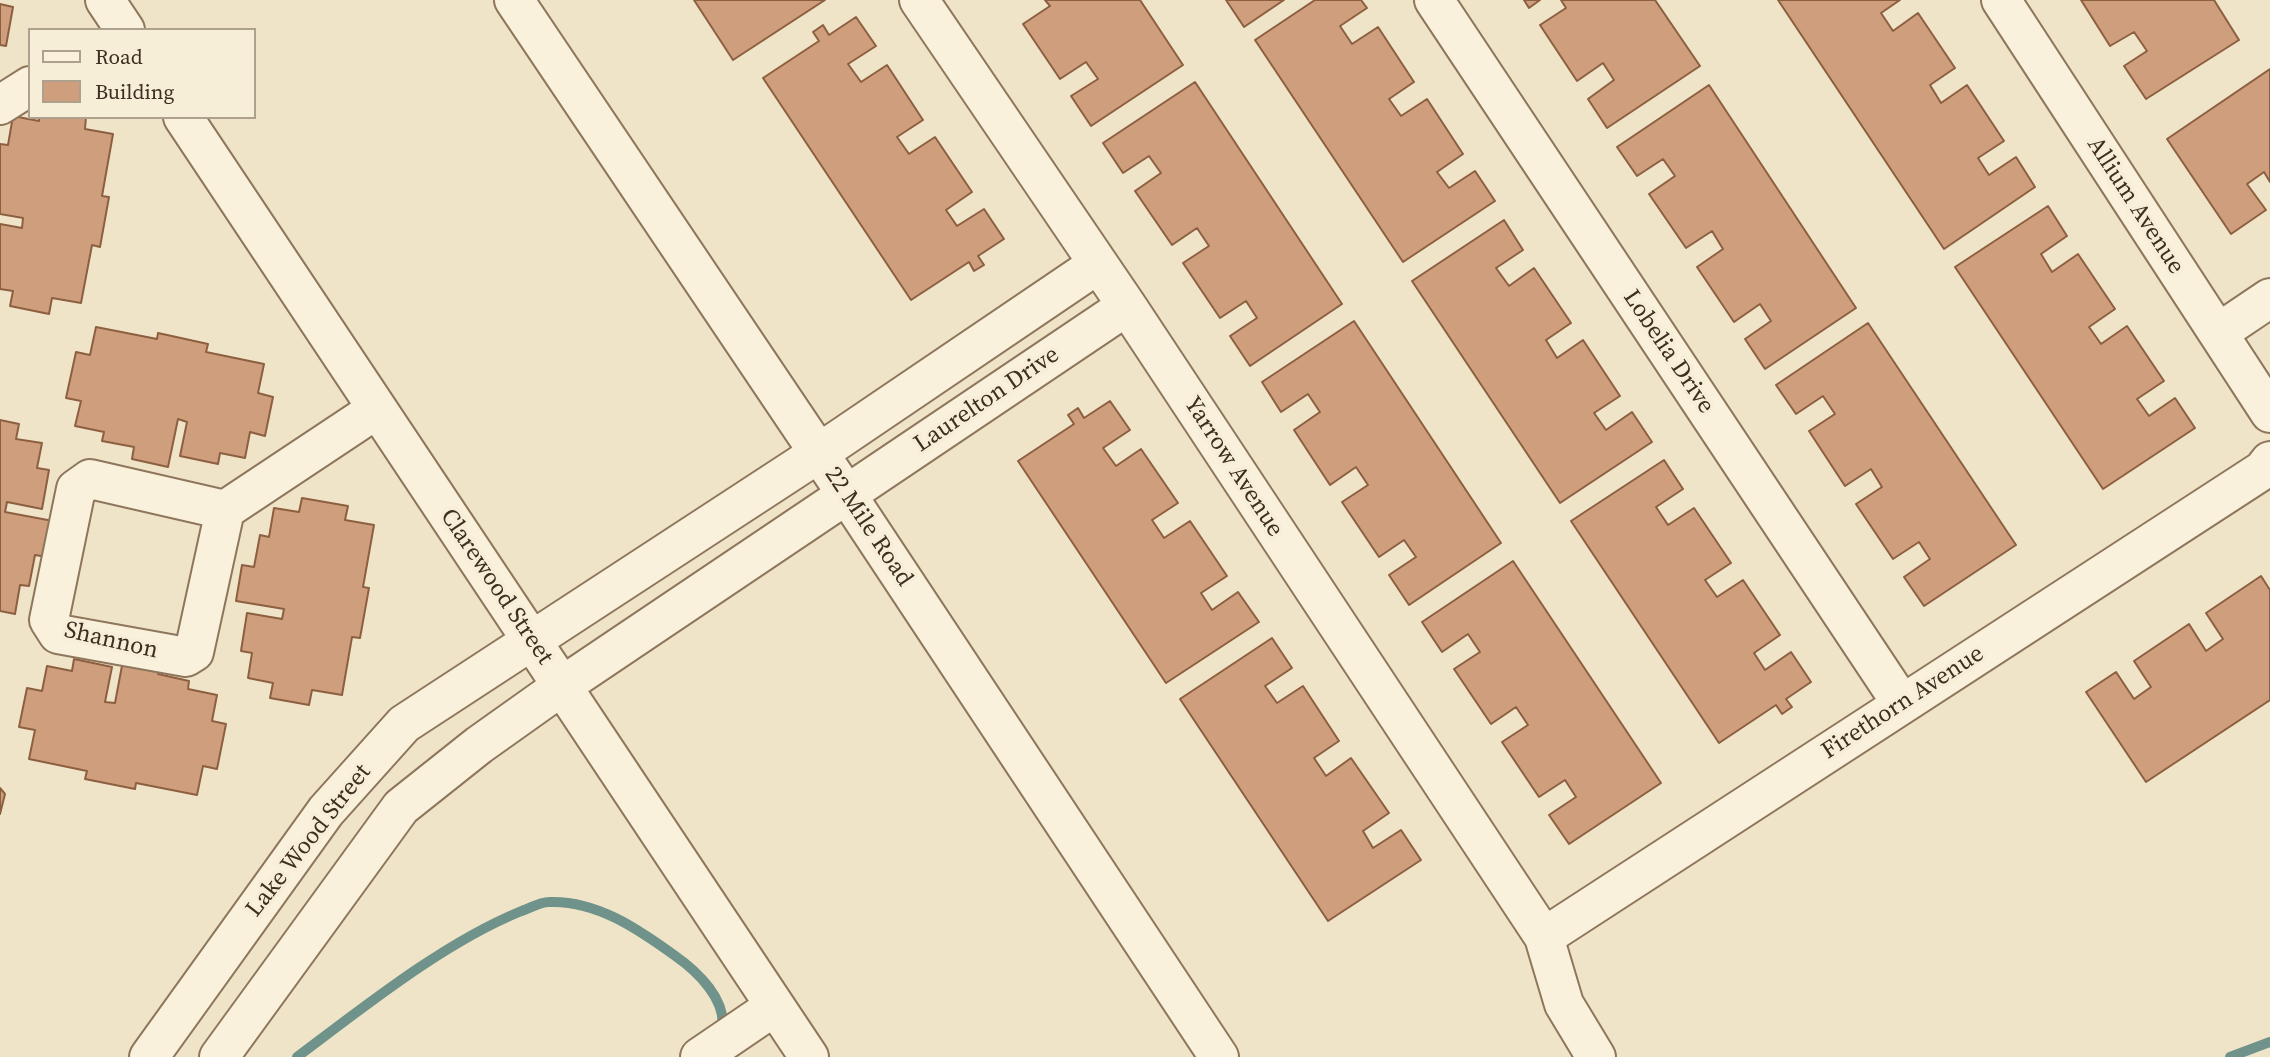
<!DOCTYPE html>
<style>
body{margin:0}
#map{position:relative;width:2270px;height:1057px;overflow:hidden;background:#f0e4c8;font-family:"Source Serif 4",serif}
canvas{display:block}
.legend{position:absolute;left:28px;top:28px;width:228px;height:91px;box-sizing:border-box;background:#f7eed8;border:2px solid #ada18e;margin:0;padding:9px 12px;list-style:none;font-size:21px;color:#3d2e20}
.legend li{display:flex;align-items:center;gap:14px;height:35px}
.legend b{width:35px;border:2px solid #ada18e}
</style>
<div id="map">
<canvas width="2270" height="1057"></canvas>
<ul class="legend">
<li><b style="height:9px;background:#faf1dc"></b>Road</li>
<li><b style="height:19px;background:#cf9f7d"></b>Building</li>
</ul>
</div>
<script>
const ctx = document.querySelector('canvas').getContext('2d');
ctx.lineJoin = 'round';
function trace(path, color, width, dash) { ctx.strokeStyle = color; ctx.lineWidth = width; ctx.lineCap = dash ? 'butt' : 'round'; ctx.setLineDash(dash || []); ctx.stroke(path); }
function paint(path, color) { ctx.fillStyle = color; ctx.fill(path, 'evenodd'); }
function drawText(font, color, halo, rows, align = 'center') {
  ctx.font = font + ' "Source Serif 4",serif'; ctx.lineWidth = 7; ctx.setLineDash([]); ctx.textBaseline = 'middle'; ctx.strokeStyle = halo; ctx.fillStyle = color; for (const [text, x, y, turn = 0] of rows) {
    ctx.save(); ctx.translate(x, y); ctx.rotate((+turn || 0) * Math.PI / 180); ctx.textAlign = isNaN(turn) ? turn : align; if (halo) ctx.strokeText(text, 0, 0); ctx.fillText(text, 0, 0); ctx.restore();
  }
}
trace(new Path2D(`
 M297,1057C364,1007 442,944 519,912C529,909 539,902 549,902C596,900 638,929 674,955C697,971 728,1000 722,1031
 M2230,1057L2270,1042`), '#6f938a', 10);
const building = new Path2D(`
 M694,0H825L733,60Z
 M1045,0H1140L1183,65L1091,126L1071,96L1098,79L1086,62L1060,79L1023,24L1050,6Z
 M1226,0H1284L1244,27Z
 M1315,0H1361L1367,8L1340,26L1352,44L1378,27L1414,82L1389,99L1401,116L1427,99L1463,154L1437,172L1449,188L1475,171L1495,201L1403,262L1255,40Z
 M1524,0H1540L1529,8Z
 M1561,0H1655L1700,66L1607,128L1588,99L1614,80L1603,63L1577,81L1540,25L1566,8Z
 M1778,0H1900L1881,13L1893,31L1918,13L1955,68L1930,85L1941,103L1967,85L2004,141L1978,158L1989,175L2016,157L2035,187L1944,249Z
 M2081,0H2214L2239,40L2146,99L2124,66L2147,51L2134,32L2110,46Z
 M0,4L13,7L6,46L0,45Z
 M856,17L876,46L848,64L861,82L887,65L923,120L897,137L909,154L935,137L972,192L946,210L957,226L984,209L1004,239L978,256L984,265L974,271L969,262L911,300L763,78L819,41L813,32L823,25L829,35Z
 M2270,69V182L2264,172L2247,184L2266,210L2231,234L2167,139Z
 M1195,82L1342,304L1250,366L1230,336L1257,318L1246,301L1220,318L1183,263L1209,246L1197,228L1172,245L1135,191L1161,173L1149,156L1123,173L1103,143Z
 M1709,85L1856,308L1765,369L1745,339L1771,321L1760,304L1734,322L1697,267L1723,249L1712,231L1686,248L1649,194L1675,176L1663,159L1637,176L1617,147Z
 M13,116L39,121V117H86L85,129L113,134L102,196L109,197L100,247L92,245L81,303L52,298L49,314L10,306L13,291L0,289V224L22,228L23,218L0,214V144L8,145Z
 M2048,206L2067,236L2041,254L2052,272L2078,254L2115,309L2089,327L2101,344L2127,326L2164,381L2137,399L2149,416L2175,398L2195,428L2103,489L1955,267Z
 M1504,220L1523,250L1496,268L1509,286L1534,268L1571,323L1546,340L1557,358L1583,340L1620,396L1594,413L1606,430L1632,412L1652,442L1560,503L1412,281Z
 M1354,321L1501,543L1409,605L1389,575L1416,557L1404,540L1379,557L1342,502L1368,485L1356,467L1330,485L1294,430L1320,412L1308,394L1281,412L1262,382Z
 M1868,323L2016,545L1924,606L1904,577L1930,559L1919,542L1893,559L1856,504L1882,487L1871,469L1845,486L1809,431L1835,414L1823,396L1796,414L1776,385Z
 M96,327L157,339L158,333L208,344L206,352L264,364L258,393L273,397L265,436L250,432L245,458L220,453L218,464L180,456L187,422L178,419L168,467L132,459L134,447L102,441L104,432L75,426L81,401L66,398L76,352L90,355Z
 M1110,401L1130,430L1103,448L1116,466L1141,449L1178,503L1152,520L1164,538L1190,521L1227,576L1201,593L1212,610L1238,592L1259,622L1166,683L1018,461L1074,424L1068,415L1078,408L1084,418Z
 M0,420L19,424L16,439L42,443L37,468L49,470L42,509L7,502L5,512L53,521L47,557L35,555L29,586L20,585L15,614L0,611Z
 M1664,460L1683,489L1656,507L1668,525L1694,508L1731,563L1705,580L1717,597L1743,580L1780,635L1754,653L1765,670L1791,652L1811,682L1786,699L1792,707L1782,714L1776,705L1719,743L1571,521Z
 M302,498L348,506L345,520L374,525L363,587L369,588L360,638L352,637L342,695L312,690L309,705L270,698L273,683L248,678L252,653L241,651L247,613L282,619L284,609L236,601L242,565L254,567L260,535L269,537L274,508L299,512Z
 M1513,561L1661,783L1569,844L1549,815L1576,797L1565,780L1539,797L1502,742L1528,725L1516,707L1491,724L1454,669L1480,652L1468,634L1442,652L1422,622Z
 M2261,576L2270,590V700L2146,782L2086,692L2116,672L2134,699L2151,687L2134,661L2189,624L2206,651L2223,639L2206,613Z
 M1272,638L1292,668L1265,686L1277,703L1303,686L1339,741L1314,758L1326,776L1351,758L1389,813L1363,831L1373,848L1401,830L1421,860L1328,921L1180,699Z
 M124,655L160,663L158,674L189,681L188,689L217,695L212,721L226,724L217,769L203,766L197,795L136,783L135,789L85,779L87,771L29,759L35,730L19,727L27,688L42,691L47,666L72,671L74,659L112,667L105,702L115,703Z
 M0,788L5,794L0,814Z`);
paint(building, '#cf9f7d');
trace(building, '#8d5f41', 2);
const minor = new Path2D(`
 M105,0L125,30
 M514,0L847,495L1219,1057
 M919,0L1127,306L1544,937L1564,1004L1596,1057
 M1434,0L1902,704
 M2001,0L2270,413
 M0,105L30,86
 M183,117L809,1057
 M2218,333L2270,298
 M225,510L194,652L186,657L58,634L49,620L76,489L90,479L225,510L377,409
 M1544,937L2263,470L2270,461
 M149,1057L326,811L404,724L819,453L1098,264
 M219,1057L401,807L479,745L562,686L1127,306
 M700,1057L775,1006`);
trace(minor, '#8d765c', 42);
trace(minor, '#faf1dc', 38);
drawText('24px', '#3d2e20', '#f7eed8', [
 ["Allium Avenue",2135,206,57],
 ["Lobelia Drive",1668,352,56],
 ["Laurelton Drive",987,400,-34],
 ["Yarrow Avenue",1233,467,57],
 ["22 Mile Road",868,527,56],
 ["Clarewood Street",496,587,56],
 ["Shannon",111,641,13],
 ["Firethorn Avenue",1903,703,-33],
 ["Lake Wood Street",309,841,-52]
]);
</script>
